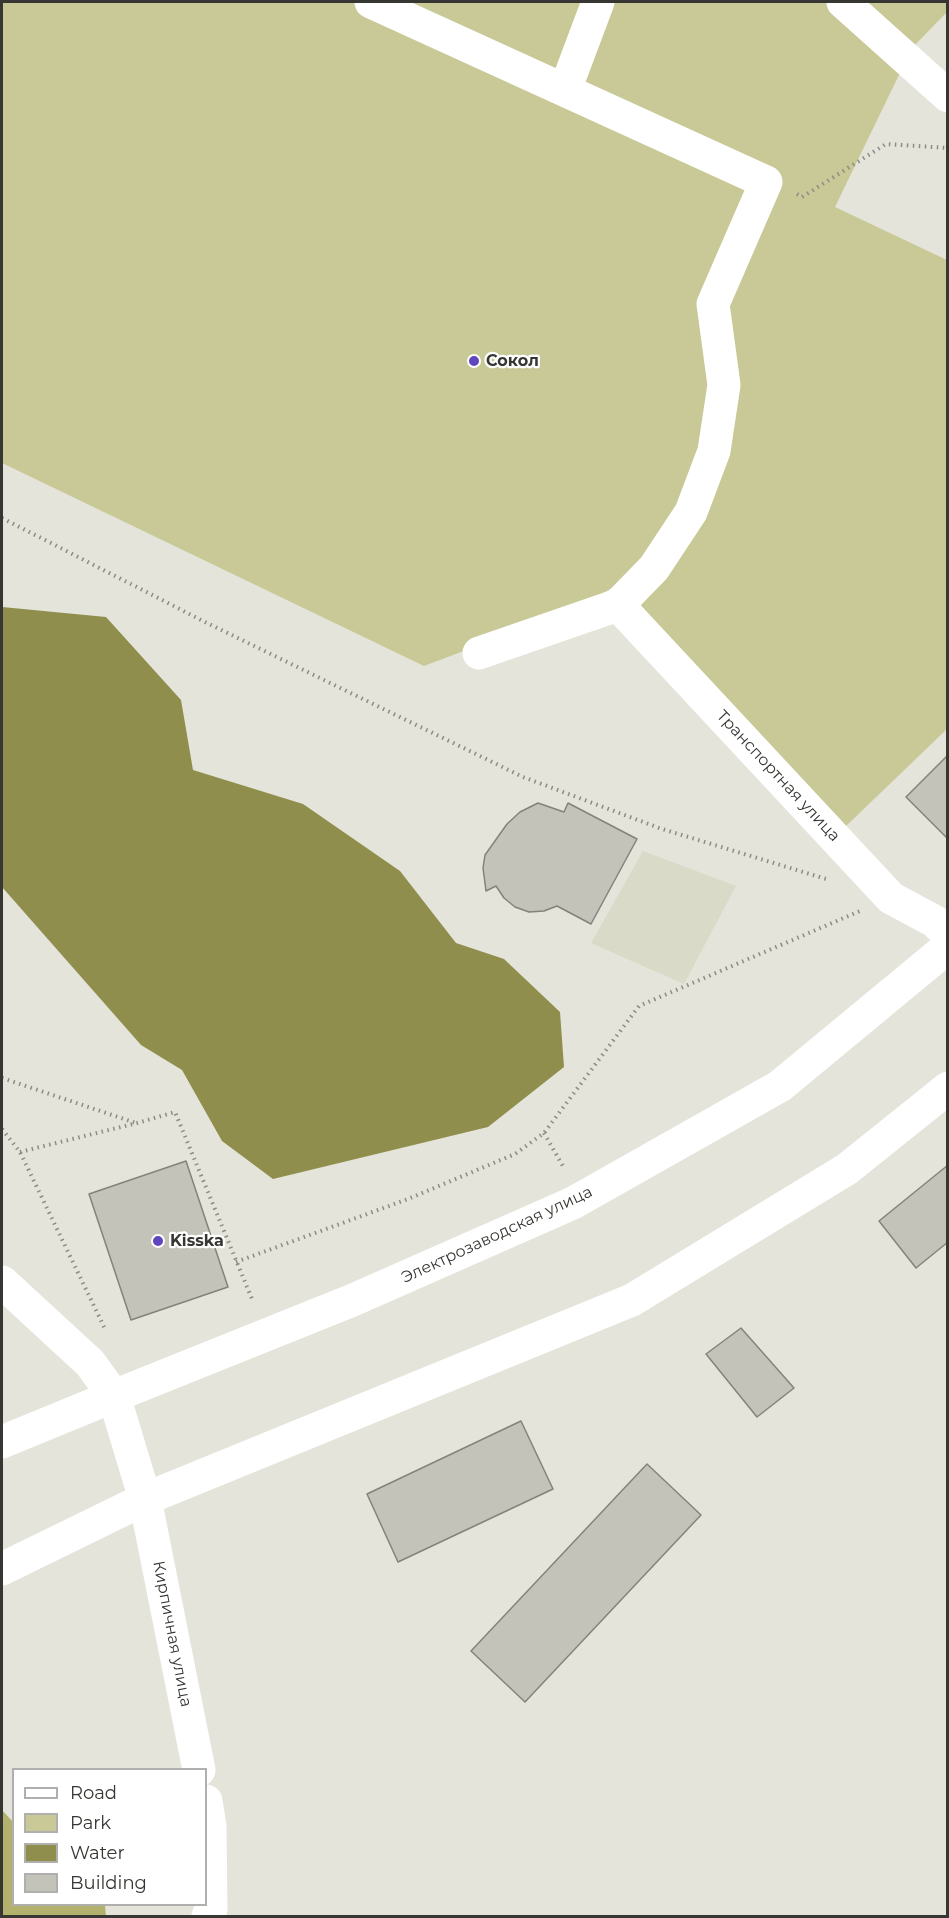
<!DOCTYPE html>
<meta charset="utf-8">
<style>
body{margin:0}
#map{position:relative;width:949px;height:1918px;overflow:hidden;background:#e4e4da;font-family:Montserrat,sans-serif}
canvas{display:block}
.frame{position:absolute;inset:0;border:3px solid #363632;pointer-events:none}
.legend{position:absolute;left:12px;top:1768px;width:195px;height:138px;box-sizing:border-box;background:#fff;border:2px solid #afafad;margin:0;padding:8px 10px;list-style:none;font-size:18px;color:#363632}
.legend li{display:flex;align-items:center;gap:12px;height:30px}
.legend b{width:30px;border:2px solid #afafad}
</style>
<div id="map">
<canvas width="949" height="1918"></canvas>
<div class="frame"></div>
<ul class="legend">
<li><b style="height:8px;background:#fff"></b>Road</li>
<li><b style="height:16px;background:#c8c996"></b>Park</li>
<li><b style="height:16px;background:#8f8e4c"></b>Water</li>
<li><b style="height:16px;background:#c3c3b9"></b>Building</li>
</ul>
</div>
<script>
const ctx = document.querySelector('canvas').getContext('2d');
ctx.lineJoin = 'round';
function paint(path, color) { ctx.fillStyle = color; ctx.fill(path, 'evenodd'); }
function trace(path, color, width, dash) { ctx.strokeStyle = color; ctx.lineWidth = width; ctx.lineCap = dash ? 'butt' : 'round'; ctx.setLineDash(dash || []); ctx.stroke(path); }
function drawText(font, color, halo, rows, align = 'center') {
  ctx.font = font + ' Montserrat,sans-serif'; ctx.lineWidth = 4.5; ctx.setLineDash([]); ctx.textBaseline = 'middle'; ctx.strokeStyle = halo; ctx.fillStyle = color; for (const [text, x, y, turn = 0] of rows) {
    ctx.save(); ctx.translate(x, y); ctx.rotate((+turn || 0) * Math.PI / 180); ctx.textAlign = isNaN(turn) ? turn : align; if (halo) ctx.strokeText(text, 0, 0); ctx.fillText(text, 0, 0); ctx.restore();
  }
}
paint(new Path2D(`
 M643,851L736,886L684,984L591,943Z`), '#dadac8');
paint(new Path2D(`
 M2,2H947V12L912,48L835,207L947,260V729L845,827L619,584L577,608L424,666L2,463Z`), '#c8c996');
paint(new Path2D(`
 M2,1810L13,1822L14,1904L103,1905L105,1906L106,1916H2Z`), '#b2b26e');
paint(new Path2D(`
 M2,607L106,617L181,700L193,770L303,804L400,871L456,943L504,959L560,1012L564,1067L488,1127L273,1179L222,1141L182,1070L141,1045L2,887Z`), '#8f8e4c');
const building = new Path2D(`
 M948,755V839L906,797Z
 M538,803L564,812L568,803L637,839L591,924L557,906L544,911L529,912L515,907L504,898L496,886L486,891L483,868L485,855L507,824L520,812Z
 M186,1161L228,1287L131,1320L89,1194Z
 M948,1165V1242L916,1268L879,1221Z
 M741,1328L794,1388L757,1417L706,1354Z
 M521,1421L553,1489L398,1562L367,1494Z
 M647,1464L701,1515L525,1702L471,1651Z`);
paint(building, '#c3c3b9');
trace(building, '#83837a', 1.5);
trace(new Path2D(`
 M797,194L802,197L886,144L948,148
 M2,518L205,622L523,777L662,829L826,879
 M2,1078L136,1123
 M2,1129L20,1152L106,1331
 M544,1133L564,1168
 M20,1152L137,1123L175,1112L252,1299
 M236,1262L408,1199L515,1154L544,1133L639,1006L860,911`), '#8c8c86', 4, [1.5, 4.5]);
trace(new Path2D(`
 M371,2L766,182L713,304L724,385L714,451L691,512L654,568L618,605L479,653
 M843,2L948,96
 M565,90L598,2
 M618,605L891,898L934,921L948,934
 M114,1396L353,1300L573,1203L780,1086L948,947
 M199,1770L145,1499L632,1300L847,1169L948,1088
 M206,1801L210,1826L211,1909L208,1916`), '#fff', 33);
trace(new Path2D(`
 M2,1282L90,1363L114,1396L145,1499L2,1569
 M2,1442L114,1396`), '#fff', 33);
for (const [x, y, r, color] of [
 [474,361,6,"#6045be"],
 [158,1241,6,"#6045be"]
]) { const dot = new Path2D(); dot.arc(x, y, r, 0, 2 * Math.PI); ctx.fillStyle = color; ctx.fill(dot); trace(dot, '#fff', 2); }
drawText('bold 16px', '#363632', '#fff', [
 ["Сокол",486,361],
 ["Kisska",170,1241]
], 'left');
drawText('16px', '#363632', '#fff', [
 ["Транспортная улица",778,776,47],
 ["Электрозаводская улица",497,1235,-25],
 ["Кирпичная улица",172,1634,79]
]);
</script>
